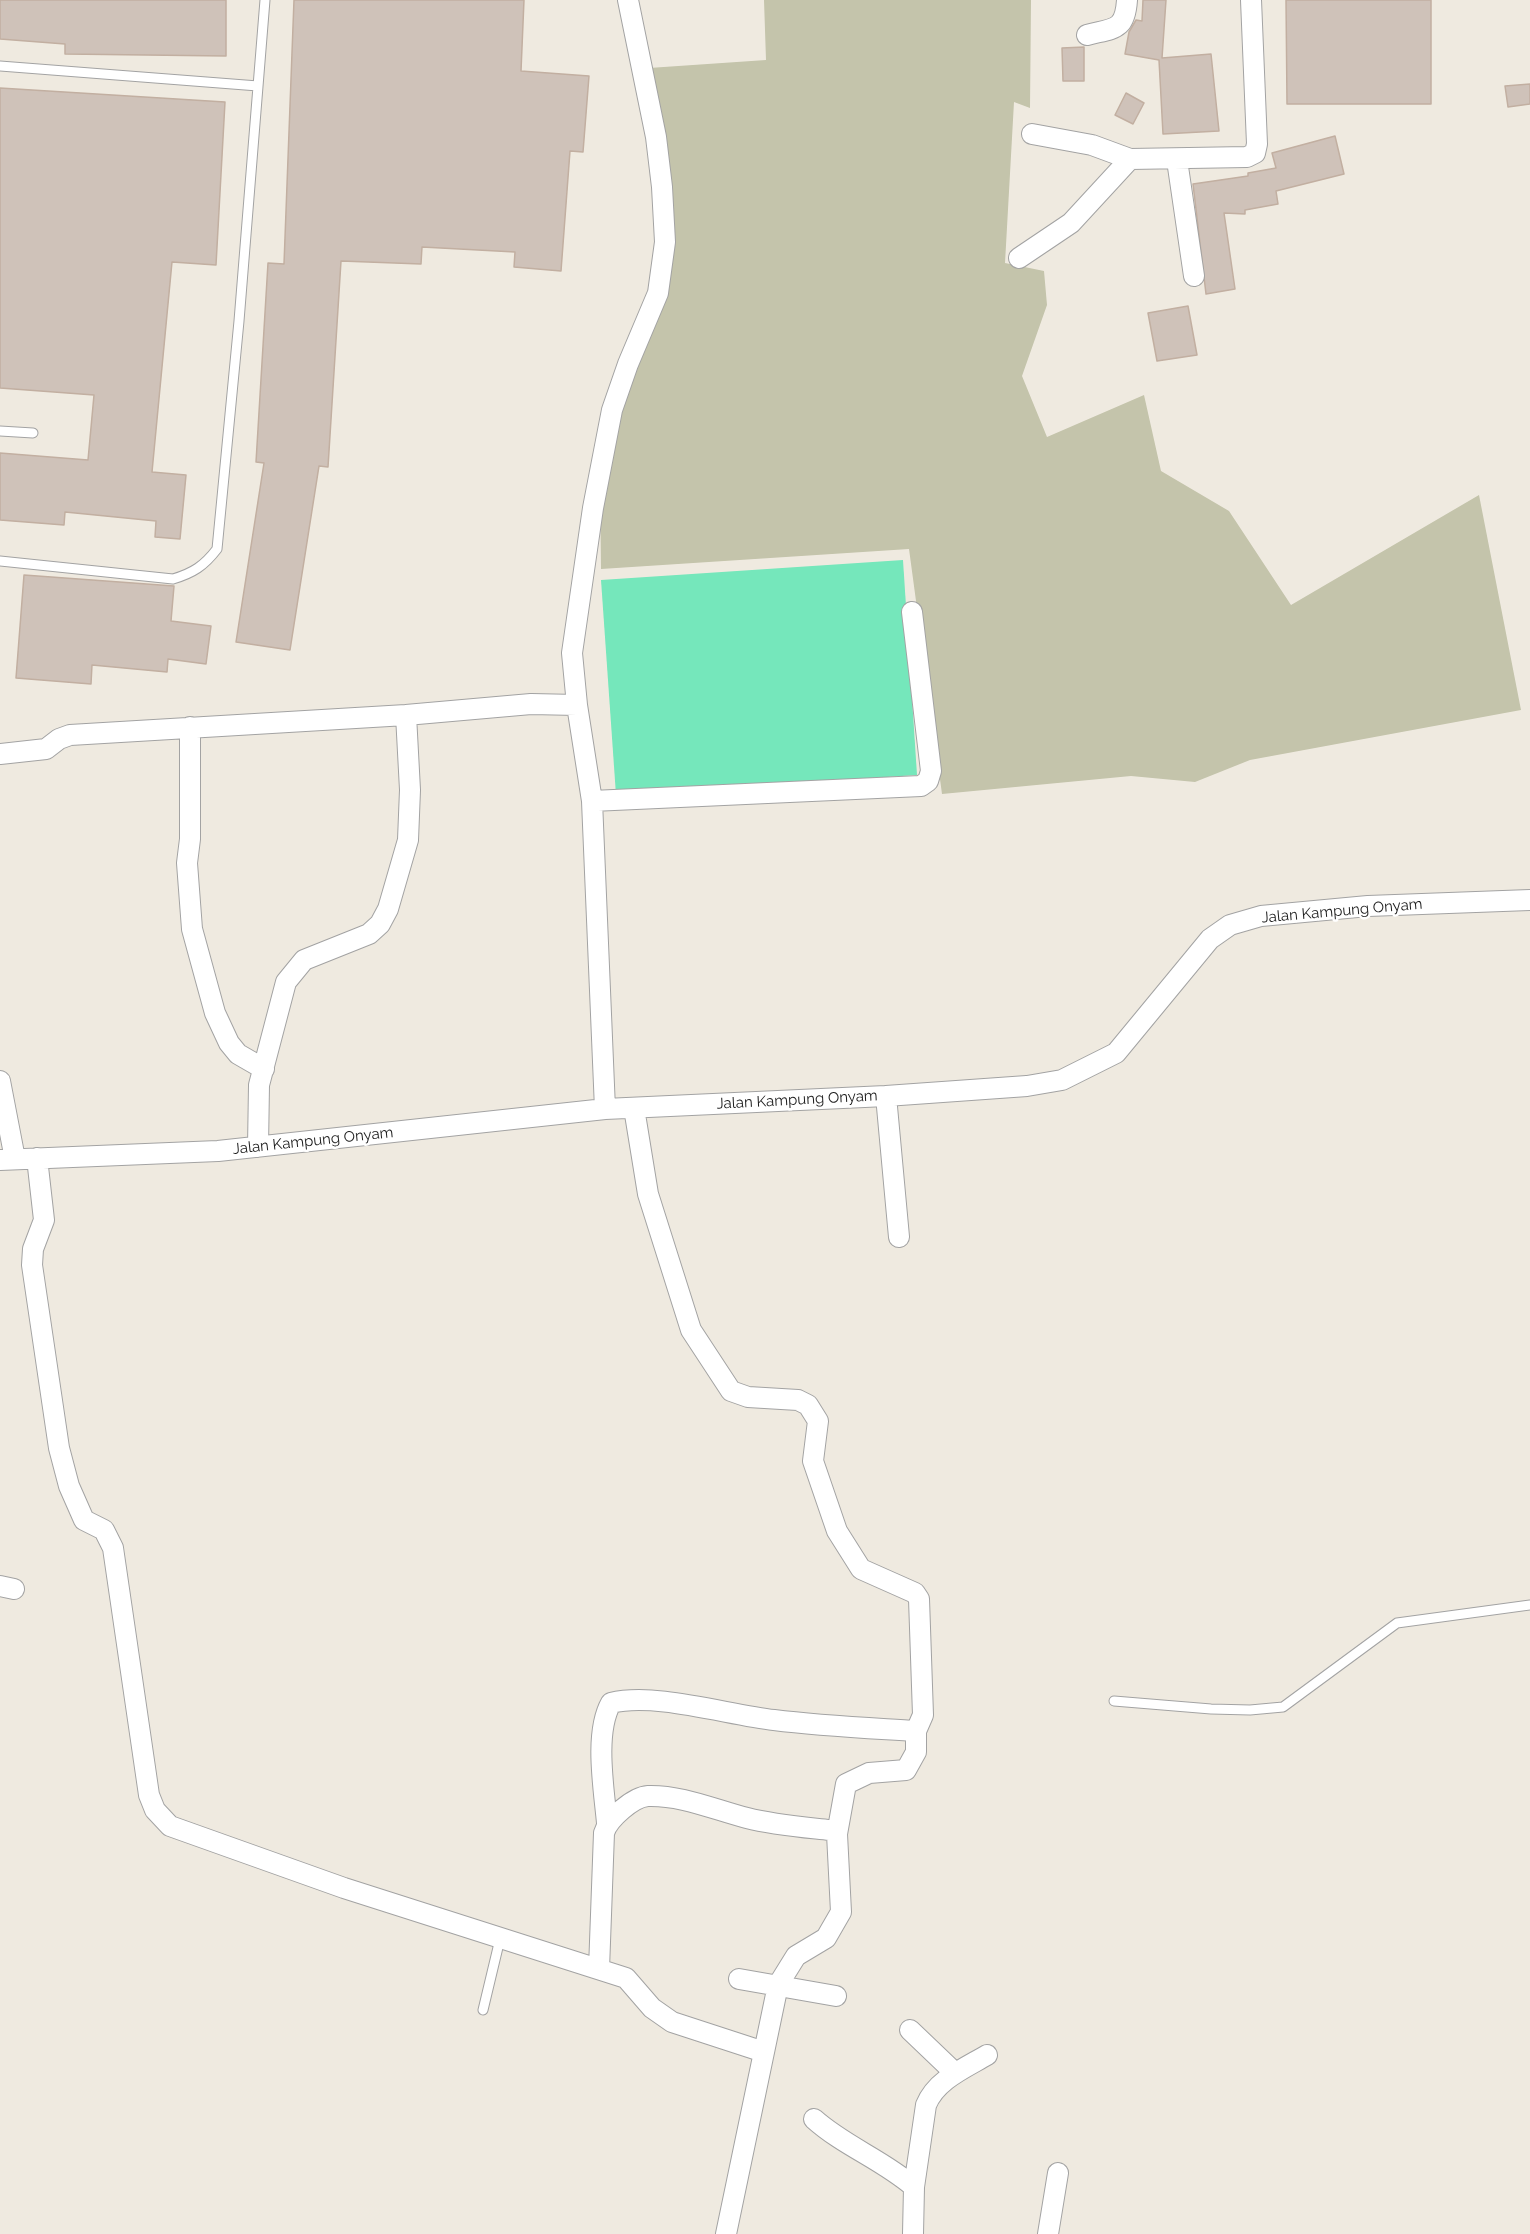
<!DOCTYPE html>
<style>
body{margin:0}
canvas{display:block;background:#efeae0}
</style>
<canvas width="1530" height="2234"></canvas>
<script>
const ctx = document.querySelector('canvas').getContext('2d');
ctx.lineJoin = 'round';
function paint(path, color) { ctx.fillStyle = color; ctx.fill(path, 'evenodd'); }
function trace(path, color, width, dash) { ctx.strokeStyle = color; ctx.lineWidth = width; ctx.lineCap = dash ? 'butt' : 'round'; ctx.setLineDash(dash || []); ctx.stroke(path); }
function drawText(font, color, halo, rows, align = 'center') {
  ctx.font = font + ' Raleway,sans-serif'; ctx.lineWidth = 5; ctx.setLineDash([]); ctx.textBaseline = 'middle'; ctx.strokeStyle = halo; ctx.fillStyle = color; for (const [text, x, y, turn = 0] of rows) {
    ctx.save(); ctx.translate(x, y); ctx.rotate((+turn || 0) * Math.PI / 180); ctx.textAlign = isNaN(turn) ? turn : align; if (halo) ctx.strokeText(text, 0, 0); ctx.fillText(text, 0, 0); ctx.restore();
  }
}
paint(new Path2D(`
 M764,0H1031L1030,108L1014,102L1005,263L1044,271L1047,305L1022,376L1047,437L1144,395L1161,471L1229,511L1291,605L1479,495L1521,710L1250,760L1195,782L1131,776L942,794L909,549L601,569L600,478L626,392L663,300L649,68L766,60Z`), '#c4c4ab');
paint(new Path2D(`
 M903,560L917,775L616,795L601,580Z`), '#75e7bb');
const building = new Path2D(`
 M0,0H226V56L65,54V44L0,39Z
 M294,0H524L521,71L589,76L583,152L570,151L561,271L514,267L515,252L422,247L421,264L341,261L328,467L319,466L290,650L236,642L264,463L256,462L268,263L284,264Z
 M1143,0H1166L1162,58L1211,54L1219,131L1163,134L1159,60L1125,54L1129,32L1136,20L1142,21Z
 M1286,0H1431V104H1287Z
 M1084,47V81H1063L1062,48Z
 M1530,84V104L1508,107L1505,86Z
 M0,88L225,102L216,265L172,262L152,472L186,475L180,539L155,537L156,521L65,512L64,525L0,520V453L88,460L94,395L0,388Z
 M1126,93L1144,103L1133,124L1115,115Z
 M1335,136L1344,174L1276,191L1278,204L1245,210V214L1224,213L1235,289L1206,294L1193,184L1248,176V173L1276,168L1272,153Z
 M1188,306L1197,355L1157,361L1148,313Z
 M24,575L174,586L171,621L211,626L206,664L168,659L167,672L92,665L91,684L16,678Z`);
paint(building, '#cfc2b9');
trace(building, '#c2afa1', 1.5);
const lane = new Path2D(`
 M0,66L258,86
 M0,431L33,433
 M0,561L173,579C193,573 204,566 217,549L239,321L265,0
 M1114,1701L1211,1709L1250,1710L1283,1707L1397,1623L1530,1605
 M483,2010L500,1939`);
const street = new Path2D(`
 M1087,35C1114,28 1125,31 1127,0
 M1032,134L1092,145L1130,159L1247,157L1255,153L1257,144L1251,0
 M1177,160L1194,276
 M1019,258L1071,223L1130,159
 M190,727V839L187,863L192,929L215,1013L229,1043L238,1054L264,1069
 M0,754L46,749L59,739L70,735L406,715
 M592,801L921,786L928,781L931,771L912,612
 M0,1081L15,1159
 M886,1096L899,1237
 M605,1109L592,801L577,705L572,653L593,508L612,410L628,364L658,293L665,242L662,187L656,137L628,0
 M258,1147L259,1085L286,982L304,960L369,934L380,924L388,909L408,840L410,790L406,715L531,704L577,705
 M37,1158L44,1220L33,1249L32,1265L59,1448L69,1486L84,1520L104,1530L113,1548L149,1795L155,1810L170,1826L344,1888L626,1978L652,2008L672,2022L764,2052
 M0,1160L218,1151L605,1109L886,1096L1027,1086L1062,1080L1116,1053L1210,939L1230,925L1261,916L1368,906L1530,900
 M0,1586L14,1589
 M607,1823C604,1789 594,1733 611,1703C655,1692 728,1715 774,1720C821,1726 869,1728 916,1731L923,1715L919,1599L915,1593L861,1569L837,1531L813,1461L818,1421L808,1405L798,1400L748,1397L731,1391L691,1330L648,1194L634,1108
 M837,1834L846,1784L869,1773L906,1770L916,1752V1731
 M599,1969L604,1833C608,1819 633,1797 648,1796C682,1795 715,1810 747,1818C774,1825 802,1827 830,1830L837,1834L841,1912L826,1938L796,1956L778,1985L726,2234
 M739,1979L836,1996
 M910,2030L955,2073
 M814,2119C844,2146 883,2160 914,2187L913,2234
 M914,2187L926,2105C936,2080 965,2068 987,2055
 M1048,2234L1058,2173`);
trace(lane, '#a3a3a3', 11);
trace(street, '#a3a3a3', 22);
trace(lane, '#fff', 9);
trace(street, '#fff', 20);
drawText('15px', '#1c1c1c', '#fff', [
 ["Jalan Kampung Onyam",1342,911,-5],
 ["Jalan Kampung Onyam",797,1100,-3],
 ["Jalan Kampung Onyam",313,1141,-6]
]);
</script>
